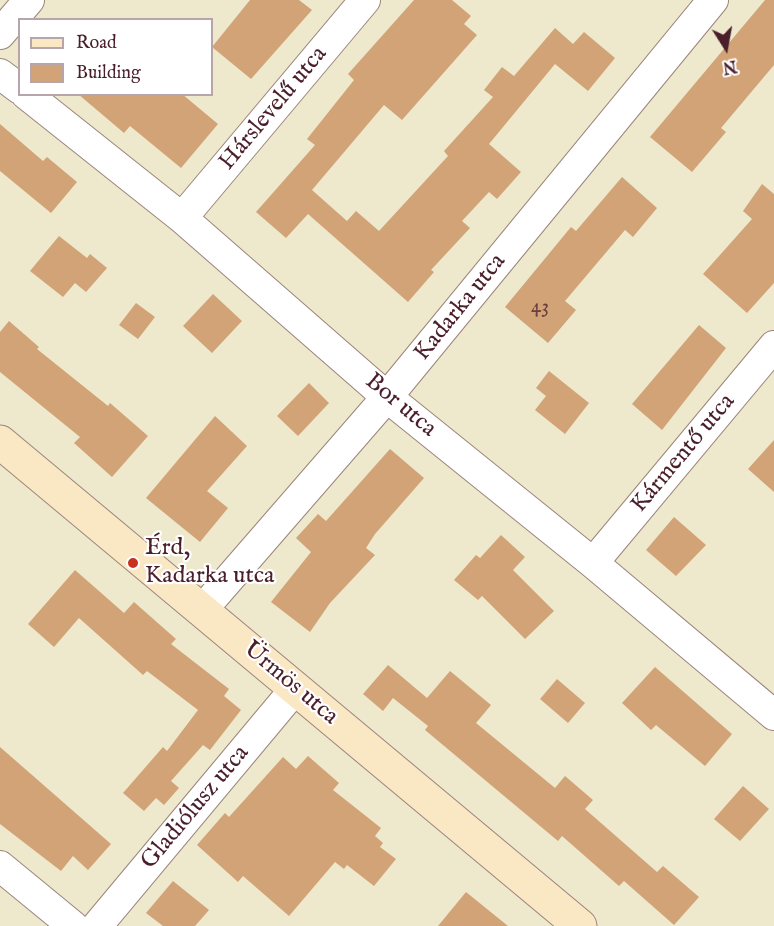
<!DOCTYPE html>
<meta charset="utf-8">
<style>
body{margin:0}
#map{position:relative;width:774px;height:926px;overflow:hidden;background:#eee8cd;font-family:"IM FELL English",serif}
canvas{display:block}
.legend{position:absolute;left:18px;top:18px;width:195px;height:78px;box-sizing:border-box;background:#fff;border:2px solid #b7a5aa;margin:0;padding:8px 10px;list-style:none;font-size:18px;color:#4a1f2b}
.legend li{display:flex;align-items:center;gap:12px;height:30px}
.legend b{width:30px;border:2px solid #b7a5aa}
.north{position:absolute;left:696px;top:18px;width:60px;height:60px;-webkit-text-stroke:4px #fff;paint-order:stroke;rotate:169deg;font-size:16px;font-weight:700;line-height:24px;text-align:center;color:#4a1f2b}
.north::after{content:'';display:block;margin:auto;width:21px;height:27px;background:#4a1f2b;clip-path:polygon(50% 0,100% 100%,50% 72%,0 100%)}
</style>
<div id="map">
<canvas width="774" height="926"></canvas>
<ul class="legend">
<li><b style="height:8px;background:#fae7c3"></b>Road</li>
<li><b style="height:16px;background:#d1a377"></b>Building</li>
</ul>
<div class="north">N</div>
</div>
<script>
const ctx = document.querySelector('canvas').getContext('2d');
ctx.lineJoin = 'round';
function paint(path, color) { ctx.fillStyle = color; ctx.fill(path, 'evenodd'); }
function trace(path, color, width, dash) { ctx.strokeStyle = color; ctx.lineWidth = width; ctx.lineCap = dash ? 'butt' : 'round'; ctx.setLineDash(dash || []); ctx.stroke(path); }
function drawText(font, color, halo, rows, align = 'center') {
  ctx.font = font + ' "IM FELL English",serif'; ctx.lineWidth = 4.5; ctx.setLineDash([]); ctx.textBaseline = 'middle'; ctx.strokeStyle = halo; ctx.fillStyle = color; for (const [text, x, y, turn = 0] of rows) {
    ctx.save(); ctx.translate(x, y); ctx.rotate((+turn || 0) * Math.PI / 180); ctx.textAlign = isNaN(turn) ? turn : align; if (halo) ctx.strokeText(text, 0, 0); ctx.fillText(text, 0, 0); ctx.restore();
  }
}
paint(new Path2D(`
 M250,0H299L312,10L251,79L212,47Z
 M414,0H452L471,16L464,24L477,35L402,120L384,105L312,190L347,221L356,211L379,231L448,156L444,151L493,97L484,90L502,67L514,76L555,28L573,44L584,32L615,58L588,91L555,64L489,144L521,172L497,199L489,192L462,221L470,228L431,270L434,272L408,302L308,214L286,238L256,212L315,145L307,139L354,80L348,74Z
 M765,0H774V65L721,128L726,132L692,172L650,137Z
 M78,94H182L218,124L181,168L130,126L124,133Z
 M0,124L43,161L47,157L77,182L51,213L0,171Z
 M622,177L657,208L633,237L625,230L565,301L576,310L548,343L505,307L571,227L576,231Z
 M762,184L774,194V283L747,313L703,274L752,219L743,211Z
 M59,236L87,258L90,254L107,268L86,292L75,283L63,297L30,271Z
 M213,294L242,321L212,353L183,326Z
 M136,303L155,317L138,339L119,325Z
 M9,321L39,347L37,349L108,406L110,403L148,436L112,477L74,443L80,437L0,372V332Z
 M699,325L726,348L662,430L632,404Z
 M549,371L589,403L565,434L535,410L546,396L536,388Z
 M309,383L329,403L298,436L277,416Z
 M215,416L247,446L207,491L228,508L200,542L146,498Z
 M774,440V492L748,469Z
 M390,449L424,478L375,534L366,548L375,555L330,603L310,632L271,602L311,552L296,538L318,514L326,521Z
 M674,517L706,545L676,576L646,550Z
 M501,535L525,557L513,570L554,611L525,639L482,596L478,600L454,580L476,555L480,558Z
 M75,570L124,613L134,602L176,639L171,644L229,689L224,696L241,710L210,750L203,745L171,781L179,788L164,805L156,798L144,811L123,793L163,747L167,751L198,710L147,671L143,675L79,618L54,647L28,624Z
 M388,665L427,698L450,671L491,705L476,723L555,788L565,776L593,800L585,809L657,872L663,866L699,897L674,925L624,881L619,886L562,836L558,841L425,730L428,726L393,698L383,711L363,694Z
 M655,667L732,734L705,766L656,725L651,730L622,703Z
 M557,679L585,703L568,723L540,699Z
 M0,747L111,844L88,870L73,856L61,871L0,824Z
 M308,756L339,783L333,790L381,828L375,836L383,843L380,847L396,859L374,886L347,865L344,869L335,862L289,916L243,876L238,882L197,845L225,813L229,817L283,757L296,769Z
 M743,786L769,809L740,841L714,819Z
 M173,881L209,910L195,926H163L146,913Z
 M466,892L508,926H438Z`), '#d1a377');
const street = new Path2D(`
 M0,34L29,0
 M0,74L20,89
 M26,94L182,218L387,397L593,563L774,715
 M182,218L365,0
 M593,563L774,346
 M202,610L387,397L713,0
 M0,866L73,926
 M97,926L295,689`);
const secondary = new Path2D(`
 M0,442L580,926`);
trace(street, '#9c847c', 32);
trace(secondary, '#9c847c', 35);
trace(street, '#fff', 30);
trace(secondary, '#fae7c3', 33);
for (const [x, y, r, color] of [
 [133,563,6,"#c8321e"]
]) { const dot = new Path2D(); dot.arc(x, y, r, 0, 2 * Math.PI); ctx.fillStyle = color; ctx.fill(dot); trace(dot, '#fff', 2); }
drawText('21px', '#6c403e', null, [
 ["43",540,308]
]);
drawText('24px', '#4a1f2b', '#fff', [
 ["Hárslevelű utca",274,109,-50],
 ["Kadarka utca",461,308,-51],
 ["Bor utca",400,406,40],
 ["Kármentő utca",684,454,-50],
 ["Ürmös utca",290,684,40],
 ["Gladiólusz utca",196,808,-50]
]);
drawText('24px', '#4a1f2b', '#fff', [
 ["Érd,",145,549],
 ["Kadarka utca",145,577]
], 'left');
</script>
